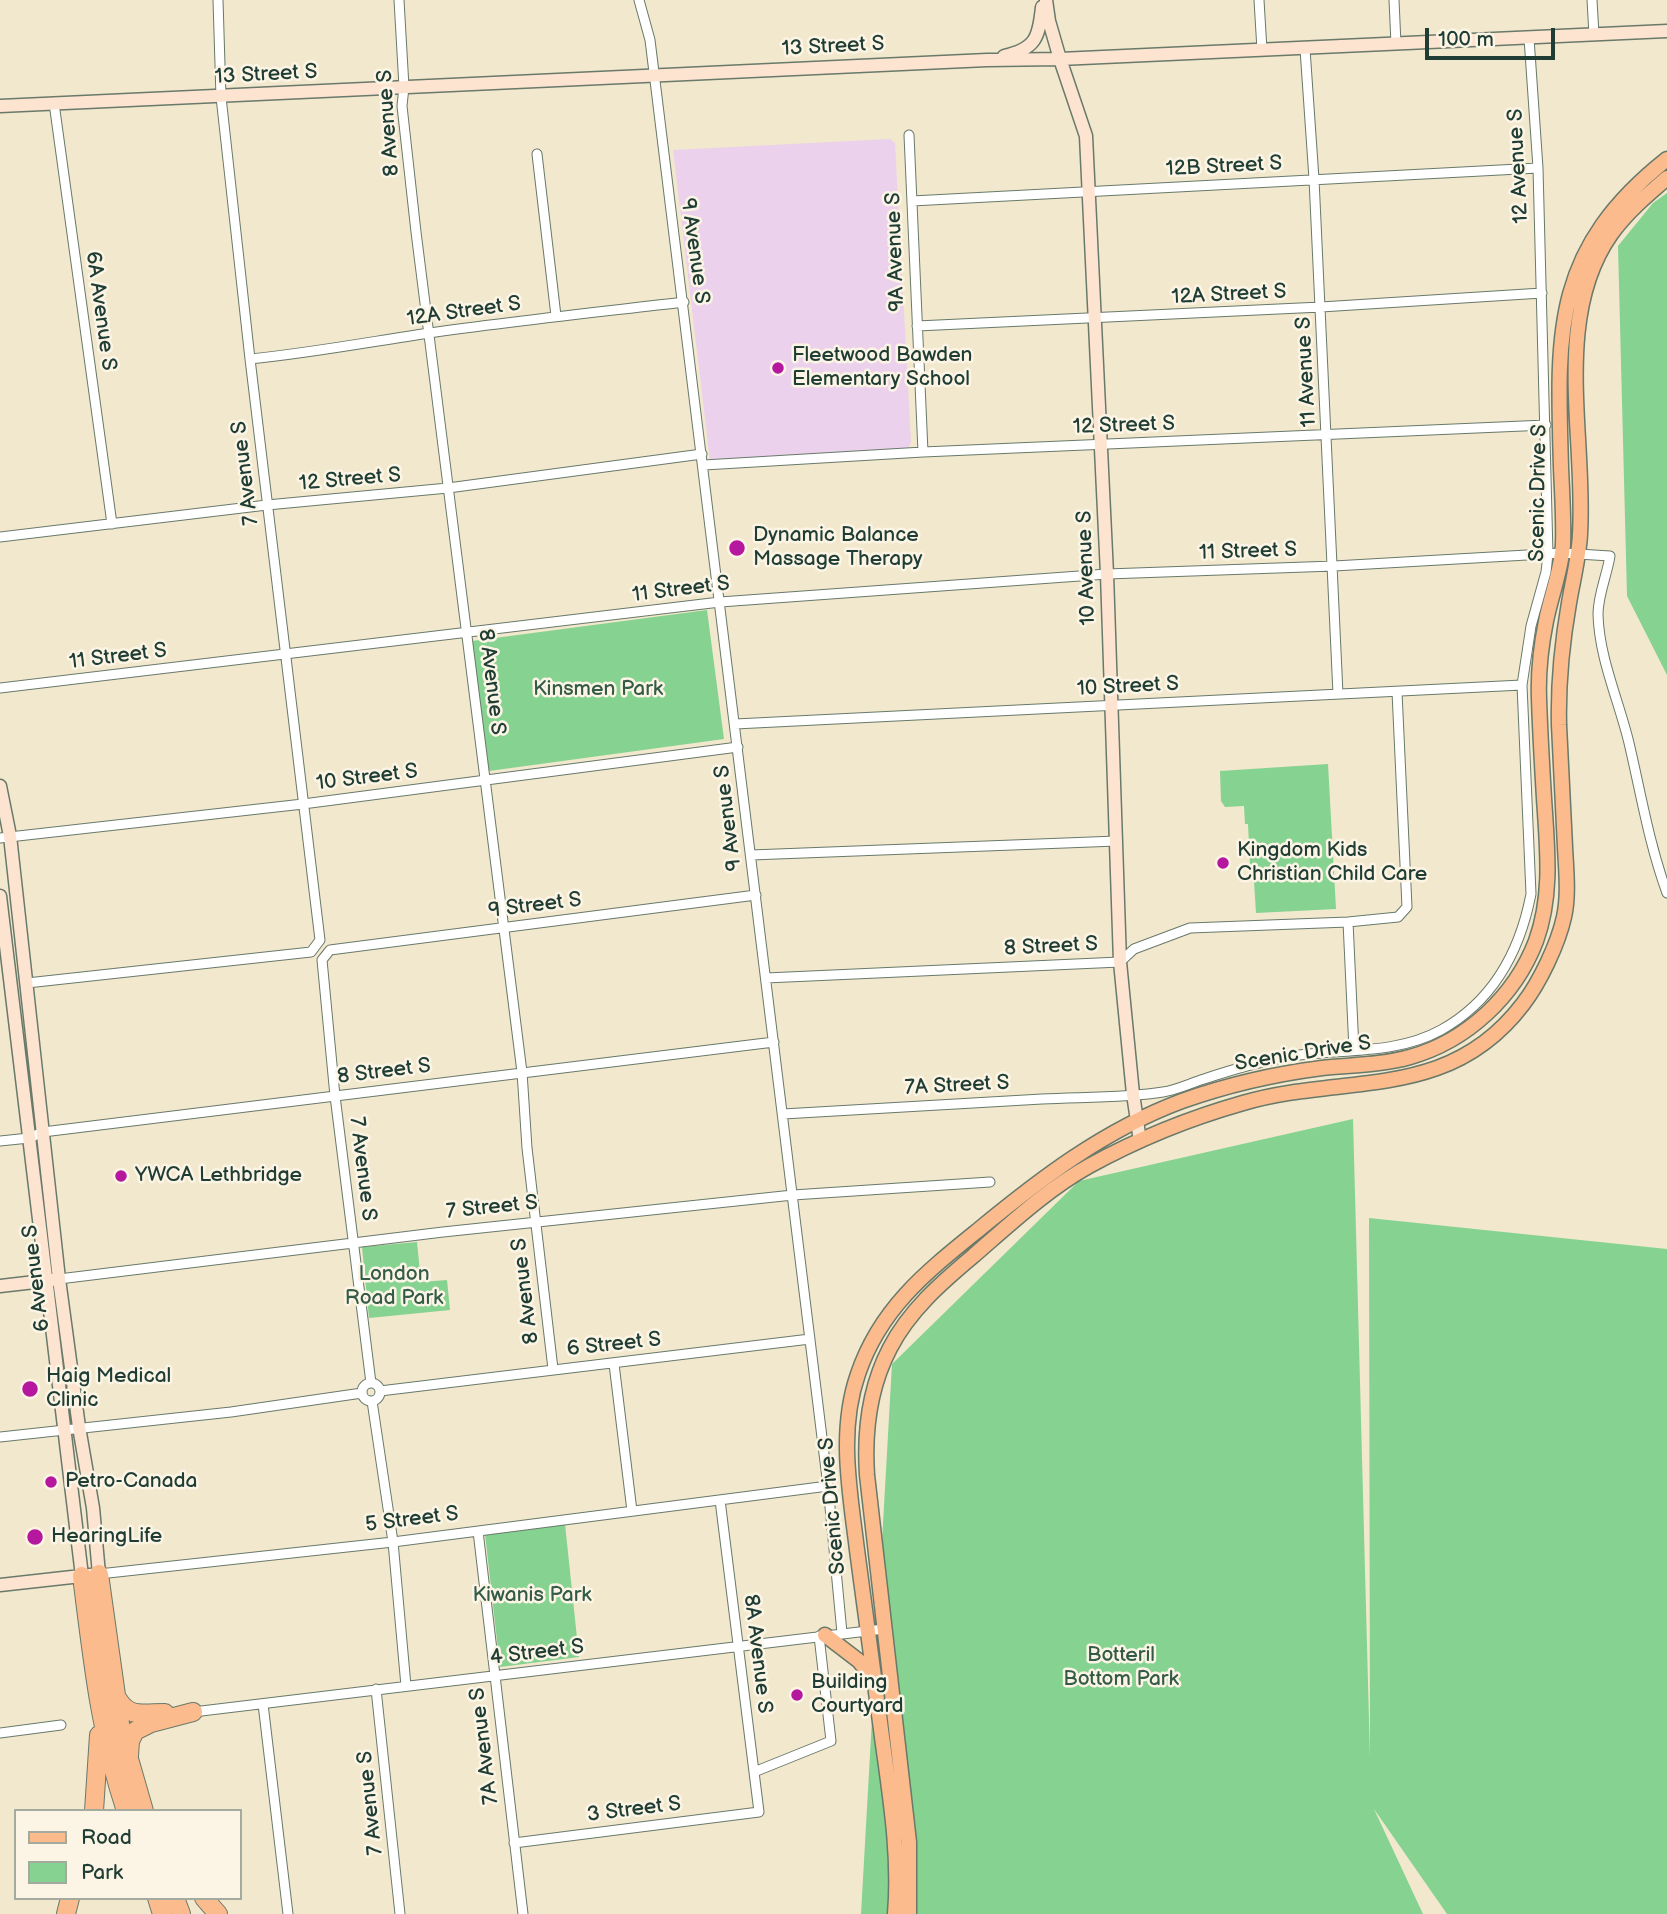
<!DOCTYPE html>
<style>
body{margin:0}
#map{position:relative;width:1667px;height:1914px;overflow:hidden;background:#f2e8cd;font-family:"Balsamiq Sans",sans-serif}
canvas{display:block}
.legend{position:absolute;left:14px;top:1809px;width:228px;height:91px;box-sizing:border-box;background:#fcf5e5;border:2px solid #a4ab9e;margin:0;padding:9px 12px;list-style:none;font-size:21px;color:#1f3d34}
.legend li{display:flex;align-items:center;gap:14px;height:35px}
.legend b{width:35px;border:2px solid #a4ab9e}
.scale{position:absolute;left:1425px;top:28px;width:130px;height:32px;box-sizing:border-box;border:4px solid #1f3d34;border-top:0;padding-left:9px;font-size:21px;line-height:24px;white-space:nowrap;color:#1f3d34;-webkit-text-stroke:5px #fcf5e5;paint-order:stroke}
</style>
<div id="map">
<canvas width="1667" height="1914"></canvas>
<ul class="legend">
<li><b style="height:9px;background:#fbbb8d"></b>Road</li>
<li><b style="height:19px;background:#85d291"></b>Park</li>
</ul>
<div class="scale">100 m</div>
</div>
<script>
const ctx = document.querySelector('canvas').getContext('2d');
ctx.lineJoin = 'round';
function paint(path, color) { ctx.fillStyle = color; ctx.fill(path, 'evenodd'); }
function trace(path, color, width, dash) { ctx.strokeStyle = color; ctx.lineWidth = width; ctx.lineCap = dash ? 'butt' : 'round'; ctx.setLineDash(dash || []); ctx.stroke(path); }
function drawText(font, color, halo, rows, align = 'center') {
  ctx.font = font + ' "Balsamiq Sans",sans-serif'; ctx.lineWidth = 5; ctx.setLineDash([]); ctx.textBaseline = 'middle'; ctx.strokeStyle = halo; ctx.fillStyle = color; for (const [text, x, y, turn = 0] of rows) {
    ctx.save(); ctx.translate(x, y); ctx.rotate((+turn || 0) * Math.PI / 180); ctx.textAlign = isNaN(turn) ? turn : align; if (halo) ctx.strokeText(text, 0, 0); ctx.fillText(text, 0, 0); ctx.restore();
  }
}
paint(new Path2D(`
 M890,139L895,143L911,442L909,448L905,450L710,461L673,150Z`), '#ebd1eb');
paint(new Path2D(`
 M1667,193V675L1627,596L1618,246L1653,203Z
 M707,610L724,739L489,771L472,641Z
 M1328,764L1336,909L1256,913L1253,866H1250L1248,824H1245L1244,806L1225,807L1221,801L1220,771Z
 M1353,1119L1370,1758L1369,1218L1667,1249V1914H1447L1374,1809L1423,1914H861L892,1364L1079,1181Z
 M417,1242L421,1282L447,1280L450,1310L369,1318L362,1247Z
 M565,1524L579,1657L500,1667L485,1534Z`), '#85d291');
const street = new Path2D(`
 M399,0L404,87L402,106L416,232L522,1072L527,1148L553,1369
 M639,0L650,40L828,1486L842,1633
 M1259,0L1262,50
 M1394,0L1396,44
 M1592,0L1594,35
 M1305,49L1314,179L1338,694
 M54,103L112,524
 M909,135L923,452
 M537,154L556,316
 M912,201L1538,168
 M917,326L1321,307L1542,293
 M250,359C310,353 369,342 429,333C514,321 599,312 684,302
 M704,465L923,452L1546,425
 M0,537L267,505L448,488L702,454
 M0,688L720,602L1107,574L1334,566L1562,553L1610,556C1607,575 1598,595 1598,614C1599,658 1619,701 1629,743C1641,794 1649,844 1667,893
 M735,724L1522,685
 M0,838L303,804L738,747
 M751,855L1117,841
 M1348,922L1354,1050
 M766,978L1120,962L1134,949L1190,928L1348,922L1398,917L1407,907L1397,692
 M27,983L311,952L320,940L250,359L221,97L218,0
 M783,1114C869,1109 956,1104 1042,1099C1081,1097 1125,1098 1163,1092C1177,1090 1191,1083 1204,1079C1231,1070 1258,1062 1286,1057C1337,1048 1394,1056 1441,1030C1493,1001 1520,951 1531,894L1522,685L1531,626L1546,572L1548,554L1538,168L1529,38
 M0,1141L29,1138L43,1132L774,1042
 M59,1279L443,1232L793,1195L990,1182
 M614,1364L632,1511
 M371,1383L335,1096L322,960L330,950L756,895
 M362 1392a9 9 0 1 1 18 0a9 9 0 1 1-18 0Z
 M380,1391L810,1339
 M372,1401L393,1542L406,1686
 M0,1437L231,1412L362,1393
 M478,1531L523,1914
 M99,1574L393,1542L828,1486
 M376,1689L400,1914
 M263,1704L288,1914
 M193,1712L884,1629
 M0,1733L61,1725
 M754,1772L831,1741L819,1636
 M514,1843L759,1812L720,1500`);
const secondary = new Path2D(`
 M1046,0L1049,21L1060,59L1086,136L1107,574L1120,962L1133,1094L1140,1141
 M1004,56C1036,49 1039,37 1042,7
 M0,106L987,60L1060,59L1667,31
 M0,786L10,836L59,1279L79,1427L93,1508L99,1574L0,1585
 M0,896L82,1576
 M0,1286L52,1280`);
const primary = new Path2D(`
 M825,1635L859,1661L874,1680
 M895,1914C900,1855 890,1796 882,1737C874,1675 865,1613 857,1550C850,1492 838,1431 858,1374C880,1309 925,1273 977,1231C1040,1179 1104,1130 1182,1101C1227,1085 1275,1074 1322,1068C1351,1065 1382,1065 1410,1057C1467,1041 1515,996 1536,941C1553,894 1547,846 1544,798C1542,765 1540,731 1539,698C1538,672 1541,646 1546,621C1551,596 1561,571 1563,545C1564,519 1562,493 1561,467C1557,332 1552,250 1667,159
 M909,1914V1842L867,1475C864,1430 869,1388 890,1348C909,1311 941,1283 972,1257C1009,1225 1046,1190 1089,1166C1138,1139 1190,1118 1243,1103C1345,1073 1448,1103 1523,1004C1540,982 1558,944 1564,917C1569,895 1566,869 1565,847C1563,806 1561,765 1559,725C1558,683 1562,643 1569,603C1573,579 1579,557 1580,534C1586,437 1552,318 1611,234C1627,212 1647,195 1667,178`);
const highway = new Path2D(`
 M99,1574L121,1731L144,1811
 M82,1576C92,1655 100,1734 126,1811
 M115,1694C127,1719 141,1713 165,1713
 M129,1756L130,1741L135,1731L151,1723L193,1712
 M94,1811L99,1735
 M157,1898L162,1914
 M175,1898L181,1914
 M204,1898L218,1914
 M66,1914L70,1898`);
trace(street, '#69796a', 11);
trace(secondary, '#69796a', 15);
trace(primary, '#69796a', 17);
trace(highway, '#69796a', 20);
trace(street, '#fff', 9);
trace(secondary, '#fde4d1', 12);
trace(primary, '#fbbb8d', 14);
trace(highway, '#fbbb8d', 18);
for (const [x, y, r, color] of [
 [778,368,7,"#b5179e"],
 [737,548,9,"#b5179e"],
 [1223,863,7,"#b5179e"],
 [121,1176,7,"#b5179e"],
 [30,1389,9,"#b5179e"],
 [51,1482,7,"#b5179e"],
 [35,1537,9,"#b5179e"],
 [797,1695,7,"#b5179e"]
]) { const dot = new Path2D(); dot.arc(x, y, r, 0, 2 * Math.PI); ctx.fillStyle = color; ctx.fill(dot); trace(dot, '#fcf5e5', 2.5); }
drawText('21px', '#1f3d34', '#fcf5e5', [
 ["13 Street S",833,47,-3],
 ["13 Street S",266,75,-3],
 ["8 Avenue S",389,123,-94],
 ["12 Avenue S",1519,166,-93],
 ["12B Street S",1224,167,-3],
 ["9 Avenue S",694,251,82],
 ["9A Avenue S",896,252,-92],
 ["12A Street S",1229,295,-3],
 ["6A Avenue S",100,311,82],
 ["12A Street S",464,312,-8],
 ["11 Avenue S",1307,372,-93],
 ["12 Street S",1124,426,-2],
 ["7 Avenue S",246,473,-97],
 ["12 Street S",350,480,-5],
 ["Scenic Drive S",1539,493,-89],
 ["11 Street S",1248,552,-2],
 ["10 Avenue S",1087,568,-92],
 ["11 Street S",681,590,-7],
 ["11 Street S",118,657,-7],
 ["8 Avenue S",491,682,83],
 ["10 Street S",1128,687,-3],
 ["10 Street S",367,778,-7],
 ["9 Avenue S",729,818,-97],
 ["9 Street S",535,906,-7],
 ["8 Street S",1051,947,-3],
 ["Scenic Drive S",1303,1054,-9],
 ["8 Street S",384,1072,-7],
 ["7A Street S",957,1086,-3],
 ["7 Avenue S",362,1169,83],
 ["7 Street S",492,1208,-6],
 ["6 Avenue S",37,1278,-97],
 ["8 Avenue S",526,1291,-97],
 ["6 Street S",614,1345,-6],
 ["Scenic Drive S",833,1506,-95],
 ["5 Street S",412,1520,-7],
 ["4 Street S",537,1653,-7],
 ["8A Avenue S",757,1654,83],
 ["7A Avenue S",485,1746,-97],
 ["7 Avenue S",371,1803,-96],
 ["3 Street S",634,1810,-7]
]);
drawText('21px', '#1f3d34', '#fcf5e5', [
 ["Fleetwood Bawden",792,356],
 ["Elementary School",792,380],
 ["Dynamic Balance",753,536],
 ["Massage Therapy",753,560],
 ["Kingdom Kids",1237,851],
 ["Christian Child Care",1237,875],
 ["YWCA Lethbridge",135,1176],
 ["Haig Medical",46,1377],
 ["Clinic",46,1401],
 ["Petro-Canada",65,1482],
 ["HearingLife",51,1537],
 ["Building",811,1683],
 ["Courtyard",811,1707]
], 'left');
drawText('21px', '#335b47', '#fcf5e5', [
 ["Kinsmen Park",598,690],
 ["London",394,1275],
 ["Road Park",394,1299],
 ["Kiwanis Park",532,1596],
 ["Botteril",1121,1656],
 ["Bottom Park",1121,1680]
]);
</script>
